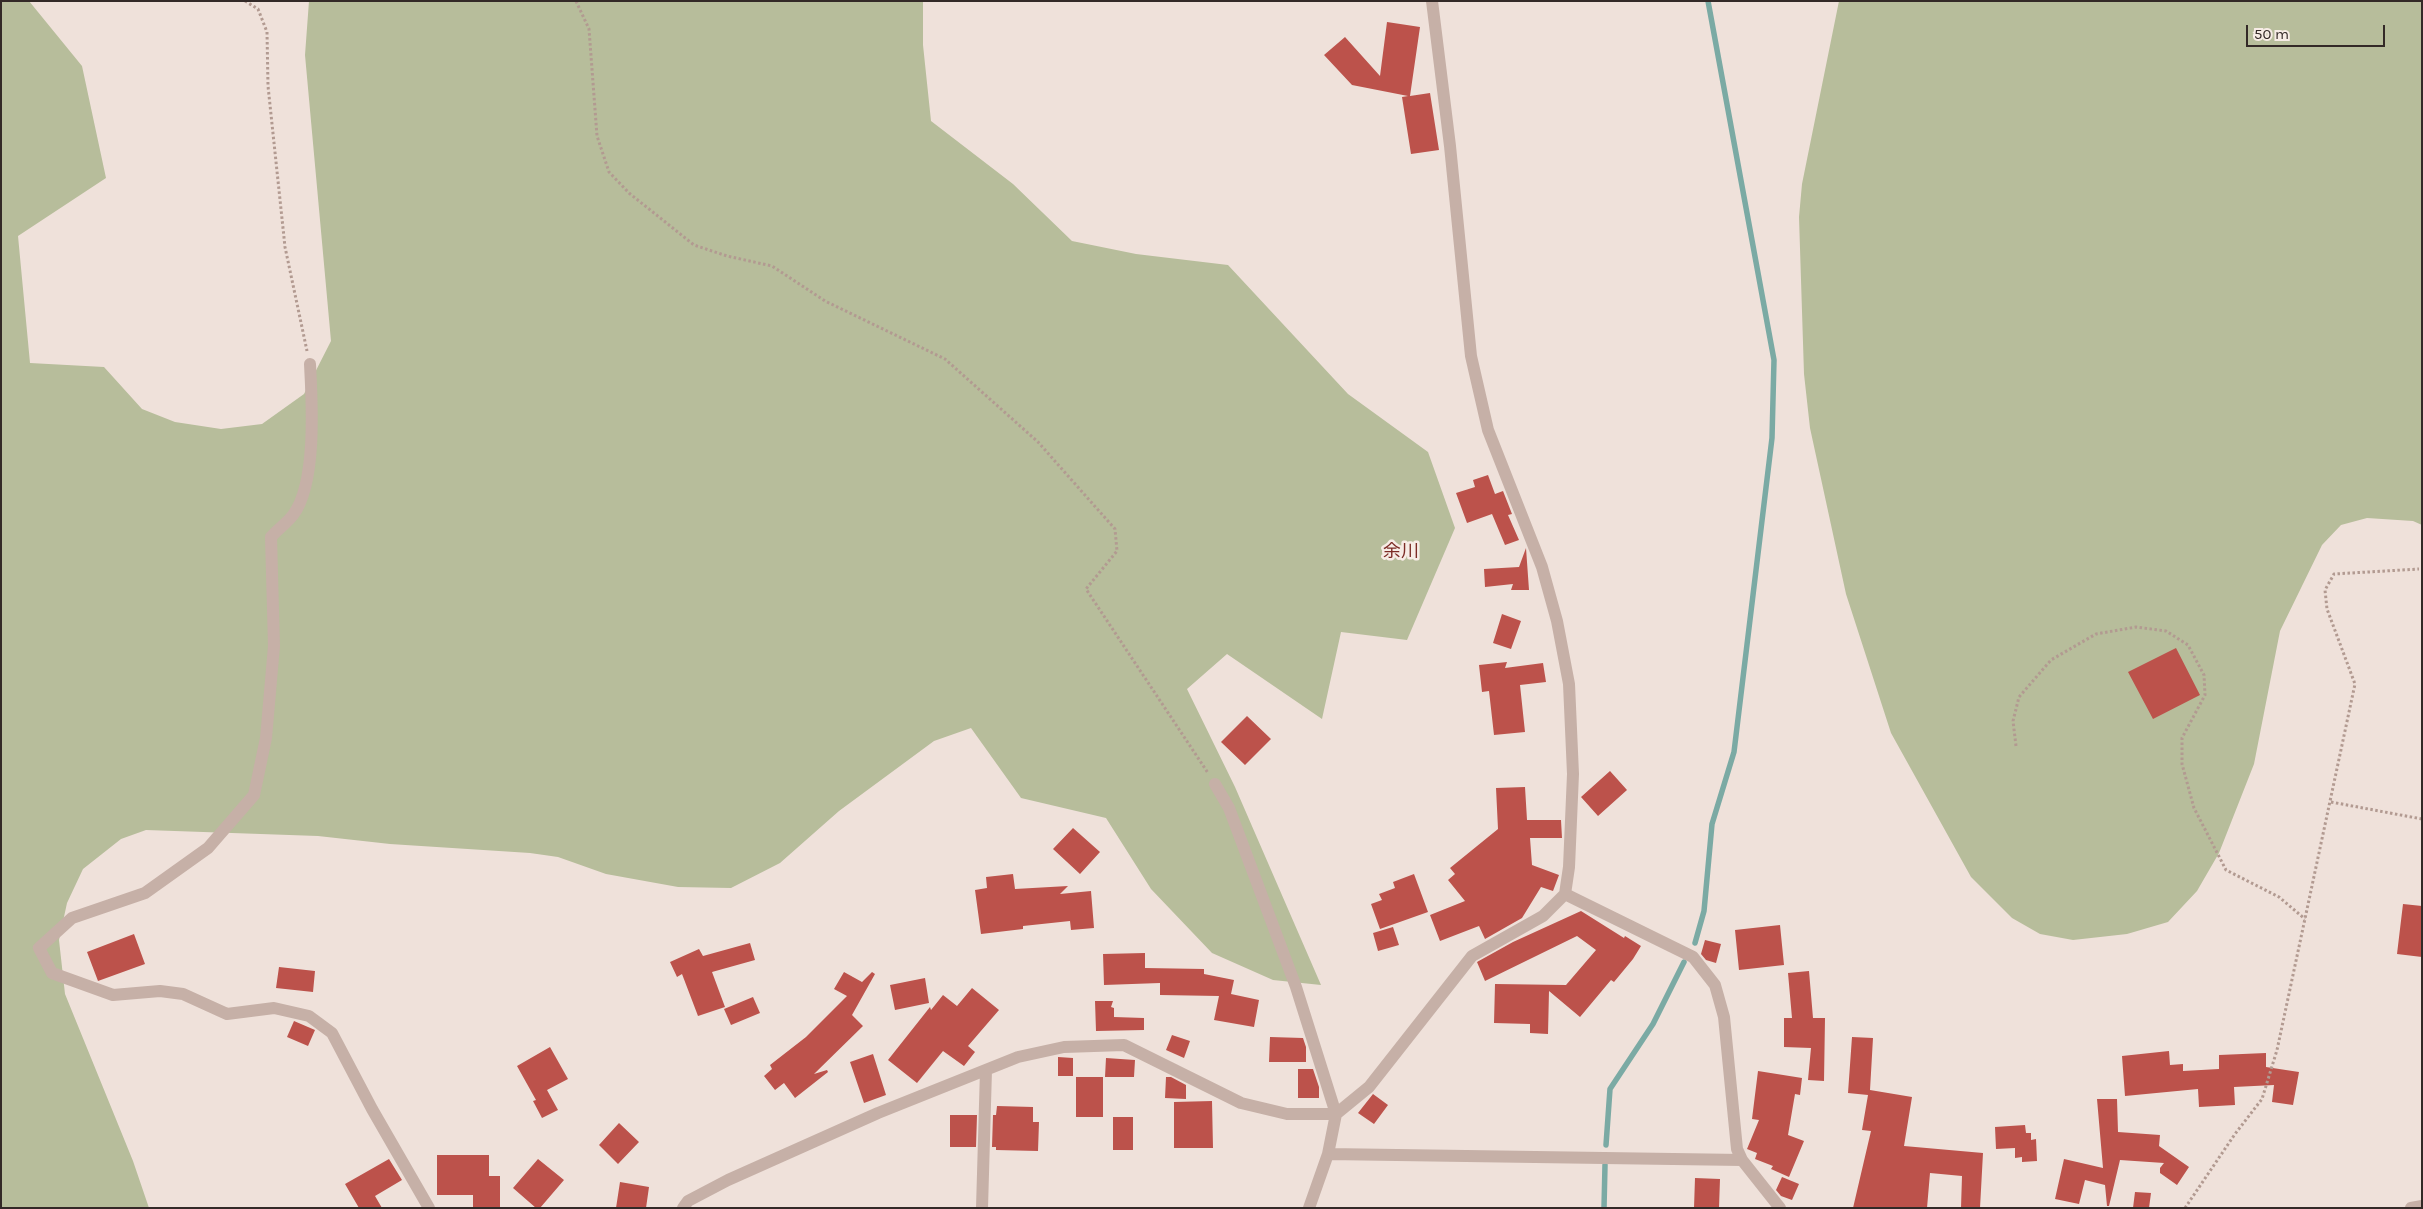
<!DOCTYPE html>
<meta charset="utf-8">
<style>
body{margin:0}
#map{position:relative;width:2423px;height:1209px;overflow:hidden;background:#efe1da;font-family:Karla,sans-serif}
canvas{display:block}
.frame{position:absolute;inset:0;border:2px solid #332927;pointer-events:none}
.scale{position:absolute;left:2246px;top:25px;width:139px;height:22px;box-sizing:border-box;border:2px solid #332927;border-top:0;padding-left:6px;font-size:15px;line-height:18px;white-space:nowrap;color:#332927;-webkit-text-stroke:4px #f7ece6;paint-order:stroke}
</style>
<div id="map">
<canvas width="2423" height="1209"></canvas>
<div class="frame"></div>
<div class="scale">50 m</div>
</div>
<script>
const ctx = document.querySelector('canvas').getContext('2d');
ctx.lineJoin = 'round';
function paint(path, color) { ctx.fillStyle = color; ctx.fill(path, 'evenodd'); }
function trace(path, color, width, dash) { ctx.strokeStyle = color; ctx.lineWidth = width; ctx.lineCap = dash ? 'butt' : 'round'; ctx.setLineDash(dash || []); ctx.stroke(path); }
function drawText(font, color, halo, rows, align = 'center') {
  ctx.font = font + ' Karla,"Noto Sans JP",sans-serif'; ctx.lineWidth = 5; ctx.setLineDash([]); ctx.textBaseline = 'middle'; ctx.strokeStyle = halo; ctx.fillStyle = color; for (const [text, x, y, turn = 0] of rows) {
    ctx.save(); ctx.translate(x, y); ctx.rotate((+turn || 0) * Math.PI / 180); ctx.textAlign = isNaN(turn) ? turn : align; if (halo) ctx.strokeText(text, 0, 0); ctx.fillText(text, 0, 0); ctx.restore();
  }
}
paint(new Path2D(`
 M1,1H29L82,66L106,178L18,236L30,363L104,367L142,409L175,422L221,429L262,424L304,394L331,341L305,55L309,1H923V45L931,121L1013,184L1072,241L1136,254L1228,265L1348,394L1428,452L1455,528L1407,640L1341,632L1322,719L1227,654L1187,689L1235,787L1321,985L1273,980L1212,953L1151,889L1106,818L1021,798L971,728L934,741L839,811L780,863L731,888L678,887L606,874L558,857L530,853L390,844L318,836L146,830L121,839L83,869L67,903L59,940L65,994L133,1161L149,1208H1Z
 M1839,1H2422V525L2413,521L2367,518L2341,525L2322,545L2280,631L2254,764L2219,853L2197,891L2168,922L2127,934L2073,940L2040,934L2012,918L1971,877L1891,733L1846,594L1810,428L1804,374L1799,217L1802,184Z`), '#b7bd9b');
trace(new Path2D(`
 M1695,943L1704,911L1712,824L1734,752L1772,438L1774,360L1708,1
 M1606,1145L1610,1089L1653,1024L1684,962
 M1604,1208L1605,1165`), '#7baaa4', 5.5);
paint(new Path2D(`
 M1387,22L1420,27L1410,96L1430,93L1439,150L1411,154L1402,97L1408,96L1352,85L1324,55L1345,37L1380,76Z
 M1488,475L1495,494L1503,491L1512,514L1508,515L1519,540L1505,545L1492,514L1467,523L1456,493L1475,487L1473,480Z
 M1526,548L1529,590H1511L1513,584L1485,587L1484,569L1519,567Z
 M1502,614L1521,621L1511,649L1493,643Z
 M2176,648L2200,695L2153,719L2128,672Z
 M1507,662L1505,668L1543,663L1546,682L1520,685L1525,732L1494,735L1489,691L1482,692L1479,665Z
 M1247,716L1271,739L1245,765L1221,742Z
 M1610,771L1627,790L1598,816L1581,797Z
 M1525,787L1527,820H1561L1562,838H1530L1532,865L1559,875L1553,891L1541,887L1522,918L1485,939L1479,926L1440,941L1430,915L1465,901L1448,880L1455,874L1450,868L1498,829L1496,788Z
 M1073,828L1100,852L1080,874L1053,849Z
 M1013,874L1015,889L1068,886L1060,894L1091,891L1094,928L1071,930L1070,921L1023,926V929L981,934L975,890L987,888L986,877Z
 M1414,874L1428,912L1380,929L1371,904L1382,900L1379,894L1395,888L1393,882Z
 M2403,904L2422,906V957L2397,954Z
 M1581,911L1624,938L1625,936L1641,946L1633,959L1614,982L1611,980L1580,1017L1549,991L1548,1034L1530,1033V1024L1494,1023L1495,984L1566,985L1596,950L1577,936L1485,981L1477,962L1513,942Z
 M1780,925L1784,965L1739,970L1735,930Z
 M1393,927L1399,945L1378,951L1373,933Z
 M134,934L145,964L98,981L87,952Z
 M1705,940L1721,944L1716,963L1706,960L1701,954Z
 M750,943L755,960L712,972L725,1007L698,1016L682,974L677,977L670,962L699,949L703,956Z
 M1145,953V968L1204,969V974L1234,980L1231,994L1259,1000L1254,1027L1214,1020L1219,996L1160,995V983L1104,985L1103,954Z
 M279,967L315,971L313,992L276,988Z
 M1809,971L1813,1018H1825L1824,1081L1808,1080L1811,1048L1784,1047V1018H1792L1788,973Z
 M844,972L862,982L872,972L875,974L852,1015L863,1026L814,1074L827,1070L828,1072L795,1098L784,1083L775,1090L764,1076L772,1069L770,1065L806,1037L847,996L834,989Z
 M925,978L929,1003L895,1010L890,985Z
 M972,988L999,1010L968,1046L975,1052L964,1066L943,1051L917,1083L888,1060L930,1007L931,1010L943,995L957,1006Z
 M753,997L760,1013L731,1025L724,1009Z
 M1095,1001H1113L1111,1007L1114,1008V1017L1144,1018V1030L1096,1031Z
 M294,1021L315,1030L308,1046L287,1037Z
 M1172,1035L1190,1041L1184,1058L1166,1050Z
 M1270,1037L1303,1038L1306,1047V1062H1269Z
 M1852,1037L1873,1038L1870,1090L1912,1097L1904,1146L1983,1153L1980,1208H1961L1962,1176L1930,1173L1927,1208H1853L1871,1131L1862,1130L1868,1095L1848,1093Z
 M550,1047L568,1079L547,1090L558,1110L542,1118L533,1101L536,1100L517,1066Z
 M2169,1051L2170,1065L2183,1064V1071L2219,1069V1055L2266,1053V1067L2299,1072L2293,1105L2272,1102L2274,1085L2234,1087L2235,1105L2199,1107L2198,1089L2125,1096L2122,1056Z
 M873,1054L886,1095L864,1103L850,1062Z
 M1058,1057L1073,1058V1076H1058Z
 M1106,1058L1135,1060L1134,1077H1105Z
 M1298,1069H1313L1319,1087V1098H1298Z
 M1758,1071L1802,1078L1800,1095L1795,1094L1788,1135L1804,1141L1789,1177L1771,1169L1773,1166L1755,1159L1757,1153L1747,1149L1759,1120L1752,1119Z
 M1076,1077H1103V1117H1076Z
 M1166,1077H1171L1186,1085V1099L1165,1098Z
 M1373,1094L1388,1105L1374,1124L1358,1113Z
 M2097,1099H2117L2118,1132L2160,1135L2159,1146L2189,1167L2177,1185L2160,1173V1168L2164,1163L2120,1160L2109,1206H2107L2105,1185L2085,1180L2079,1204L2055,1199L2064,1159L2103,1168Z
 M1212,1101L1213,1148H1174V1102Z
 M997,1106L1033,1107V1122H1039L1038,1151L996,1150V1147H992L993,1115H996Z
 M950,1115H977L976,1147H950Z
 M1113,1117H1133V1150H1113Z
 M619,1123L639,1142L618,1164L599,1145Z
 M2025,1125L2026,1133H2031V1140L2036,1139L2037,1161L2022,1162V1157L2015,1158V1148L1996,1149L1995,1127Z
 M437,1155H489V1176H500V1208H473V1195H437Z
 M389,1159L402,1180L375,1196L382,1208H359L345,1184Z
 M538,1159L564,1180L540,1208H536L513,1188Z
 M1782,1177L1799,1184L1792,1200L1781,1196L1776,1190Z
 M1695,1178L1720,1179L1719,1208H1694Z
 M620,1182L649,1187L646,1208H616Z
 M2135,1192L2151,1193L2149,1208H2133Z`), '#bc524b');
trace(new Path2D(`
 M245,1L258,9L267,32L268,86L285,247L307,351
 M576,1L589,29L597,136L609,172L629,193L694,245L727,256L772,266L825,301L945,359L1038,442L1115,529L1117,551L1086,589L1208,773
 M2016,746L2013,721L2019,697L2051,660L2096,634L2136,627L2166,631L2188,645L2204,675L2205,695L2182,738V764L2194,808L2226,870L2279,897L2305,919
 M2331,802L2422,819
 M2185,1208L2235,1134L2262,1099L2277,1050L2355,684L2327,609L2325,590L2334,574L2419,569`), '#b29a91', 3, [2.5, 2.5]);
trace(new Path2D(`
 M310,364C312,402 317,483 293,515C287,523 278,529 271,537L274,646L266,738L254,795L208,848L145,893L72,918L39,948L52,973L113,995L160,991L183,994L227,1014L274,1008L309,1016L332,1033L372,1109L429,1208
 M1215,784L1229,808L1296,987L1336,1114L1328,1154L1309,1208
 M1565,894L1693,957L1715,985L1724,1017L1737,1149L1742,1160L1780,1208
 M1328,1154L1742,1160
 M683,1208L688,1201L728,1180L878,1113L1018,1057L1064,1047L1124,1045L1241,1103L1287,1114H1336L1369,1087L1472,956L1543,916L1565,894L1569,867L1573,774L1569,684L1557,621L1542,567L1488,430L1471,356L1450,146L1432,1
 M982,1208L986,1070
 M2411,1208L2422,1206`), '#c6b0a7', 12);
drawText('18px', '#7c2c26', '#f7ece6', [
 ["余川",1401,552]
]);
</script>
